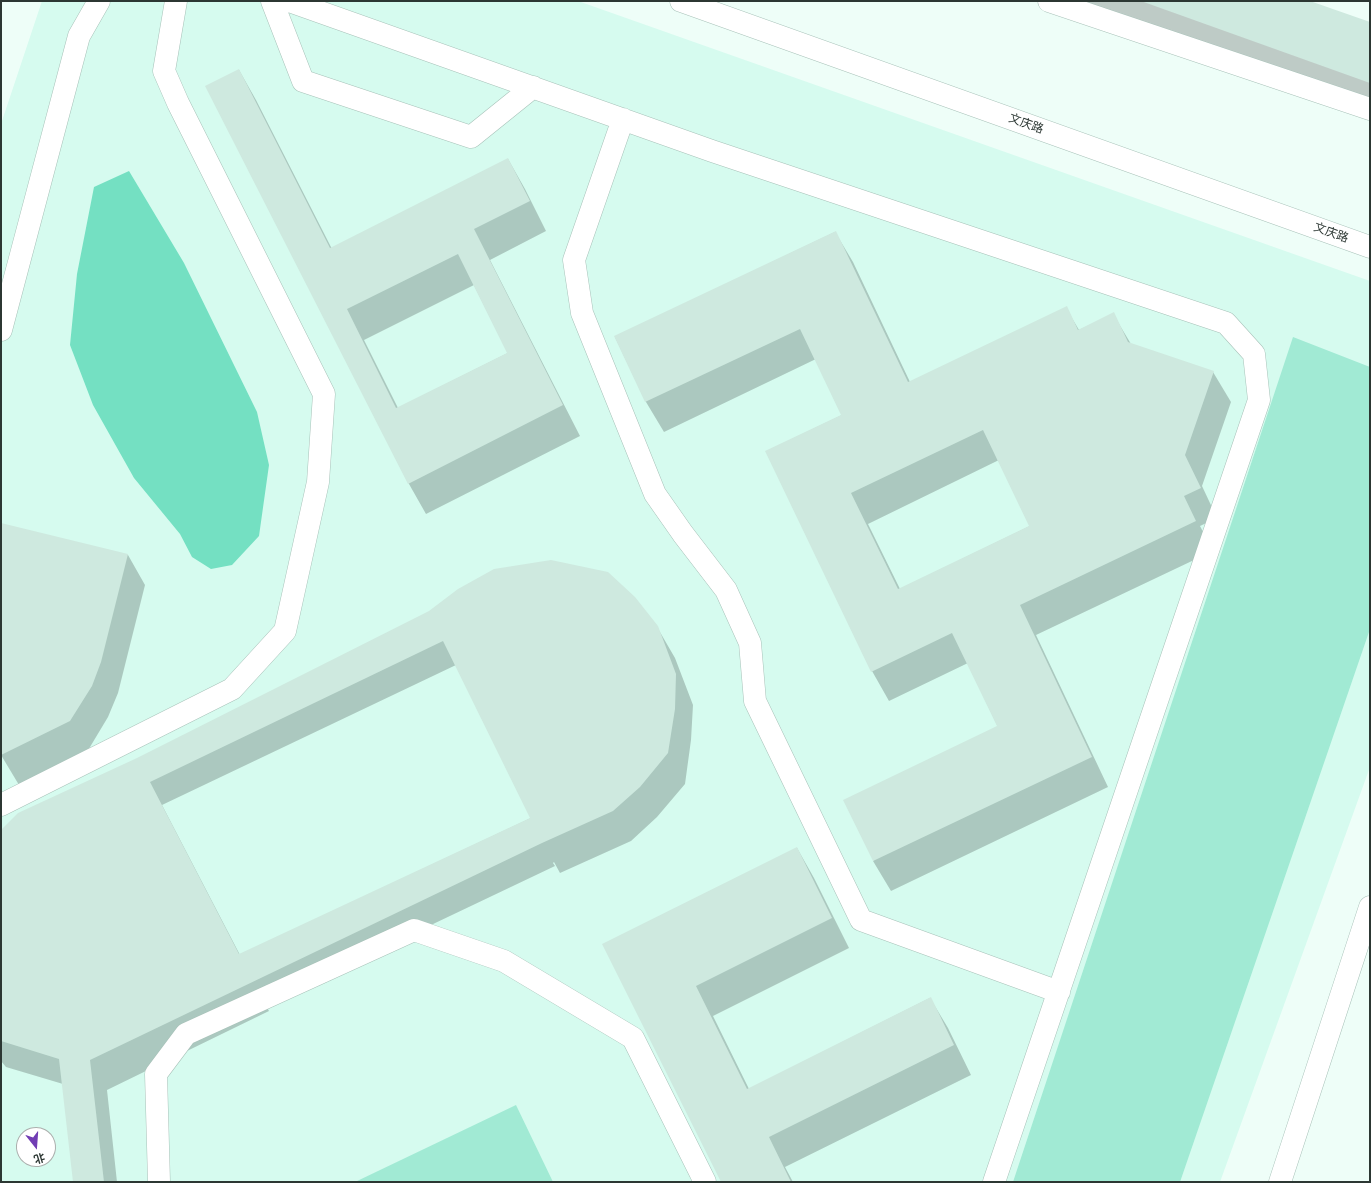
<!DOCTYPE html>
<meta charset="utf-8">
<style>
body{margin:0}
#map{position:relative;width:1371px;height:1183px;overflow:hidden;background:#eefef8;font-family:"Zilla Slab","Noto Sans SC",serif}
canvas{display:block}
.frame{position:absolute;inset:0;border:2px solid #2c3733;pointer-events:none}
.north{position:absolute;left:16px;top:1127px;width:40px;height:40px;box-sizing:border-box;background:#fff;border:1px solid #abafad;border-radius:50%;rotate:163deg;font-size:11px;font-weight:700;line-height:16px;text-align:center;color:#2c3733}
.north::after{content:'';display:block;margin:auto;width:14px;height:18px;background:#713db4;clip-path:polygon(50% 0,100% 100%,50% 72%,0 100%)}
</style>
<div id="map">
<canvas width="1371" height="1183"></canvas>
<div class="frame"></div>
<div class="north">北</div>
</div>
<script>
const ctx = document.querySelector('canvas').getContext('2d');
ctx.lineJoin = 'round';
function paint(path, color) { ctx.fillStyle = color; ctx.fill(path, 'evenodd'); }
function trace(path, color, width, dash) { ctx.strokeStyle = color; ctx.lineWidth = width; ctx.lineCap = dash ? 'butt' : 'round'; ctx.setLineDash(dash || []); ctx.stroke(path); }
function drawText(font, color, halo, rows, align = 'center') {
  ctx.font = font + ' "Zilla Slab","Noto Sans SC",serif'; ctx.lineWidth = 3; ctx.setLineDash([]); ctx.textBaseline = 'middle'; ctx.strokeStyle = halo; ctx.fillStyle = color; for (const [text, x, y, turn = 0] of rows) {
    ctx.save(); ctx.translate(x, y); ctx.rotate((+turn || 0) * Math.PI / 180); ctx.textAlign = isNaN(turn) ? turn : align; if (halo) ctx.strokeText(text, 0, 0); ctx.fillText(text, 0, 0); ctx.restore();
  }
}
paint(new Path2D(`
 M42,1H578L1370,281V767L1220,1182H1V124ZM24,1135H48V1159H24Z`), '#d6fbef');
paint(new Path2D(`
 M1293,337L1370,367V629L1180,1182H1013Z
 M516,1105L553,1182H355Z`), '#a1ead4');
paint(new Path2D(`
 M129,171L184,263L257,412L269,465L259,536L232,565L211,569L192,557L180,534L134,478L93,405L70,345L77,274L94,187Z`), '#74e0c2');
paint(new Path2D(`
 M1074,1H1307L1370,23V107Z
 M239,70L256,100L332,249L508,159L525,189L546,231L490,260L580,436L426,514L409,484L207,86ZM474,285L508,353L398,408L364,340Z
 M835,232L853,262L910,382L1066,308L1079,330L1113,314L1131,344L1213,372L1231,402L1202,486L1217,518L1200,526L1213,551L1036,635L1108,787L891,891L873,861L998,727L968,663L889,701L872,671L767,451L842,415L816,359L664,432L646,402L615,337ZM999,460L1030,526L900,589L868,524Z
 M1,524L128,555L145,585L118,693L108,717L87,752L19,785L1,755Z
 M429,612L657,627L675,658L693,705L691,740L685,784L657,817L631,841L560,873L554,862L553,863L555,866L265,1004L269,1011L107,1090L117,1182H74L63,1084L6,1067L1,1061V831L138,759ZM456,665L531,818L240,955L162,805Z
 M797,848L814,878L849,948L713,1016L749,1089L930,998L948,1028L971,1075L785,1167L793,1182H722L604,944Z`), '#0003');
paint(new Path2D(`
 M1141,1H1310L1370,22V83Z
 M239,69L330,248L508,158L530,201L474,229L563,405L408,484L205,86ZM458,254L507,353L396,408L347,309Z
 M836,231L908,382L1067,306L1078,330L1114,312L1128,342L1214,371L1185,455L1201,488L1184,496L1196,521L1020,605L1092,757L873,861L843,800L997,726L952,633L871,672L765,451L841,415L800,329L645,402L614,336ZM983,430L1029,526L898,589L851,493Z
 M1,523L128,554L101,662L92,686L70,721L1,755Z
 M551,560L608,572L635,597L658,626L676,674L675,709L668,753L640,787L613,811L542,843L90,1060L104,1182H73L59,1059L1,1041V830L18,813L137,758L429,611L458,589L494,569ZM443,641L530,818L239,954L150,782Z
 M797,847L832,918L696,986L747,1089L931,997L954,1045L769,1137L791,1182H721L602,944Z`), '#cee9df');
const minor = new Path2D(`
 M272,1L303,81L471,137L533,87
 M289,1L712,151L1226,323L1254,354L1259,400L994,1182
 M1049,1L1370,109
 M623,119L574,260L582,313L655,494L683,534L726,590L750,643L755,701L861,920L1059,992
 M1,330L79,36L99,1
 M1,805L232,689L285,631L318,482L324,394L178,103L164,71L176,1
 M159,1182L156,1074L186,1034L414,930L504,961L633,1038L705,1182`);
const tertiary = new Path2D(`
 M681,1L1370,247
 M1280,1182L1370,907`);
trace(minor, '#a8c2b9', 23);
trace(tertiary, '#a8c2b9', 23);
trace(minor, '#fff', 22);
trace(tertiary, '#fff', 22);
drawText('12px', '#2c3733', '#fff', [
 ["文庆路",1026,124,20],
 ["文庆路",1331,233,20]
]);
</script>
